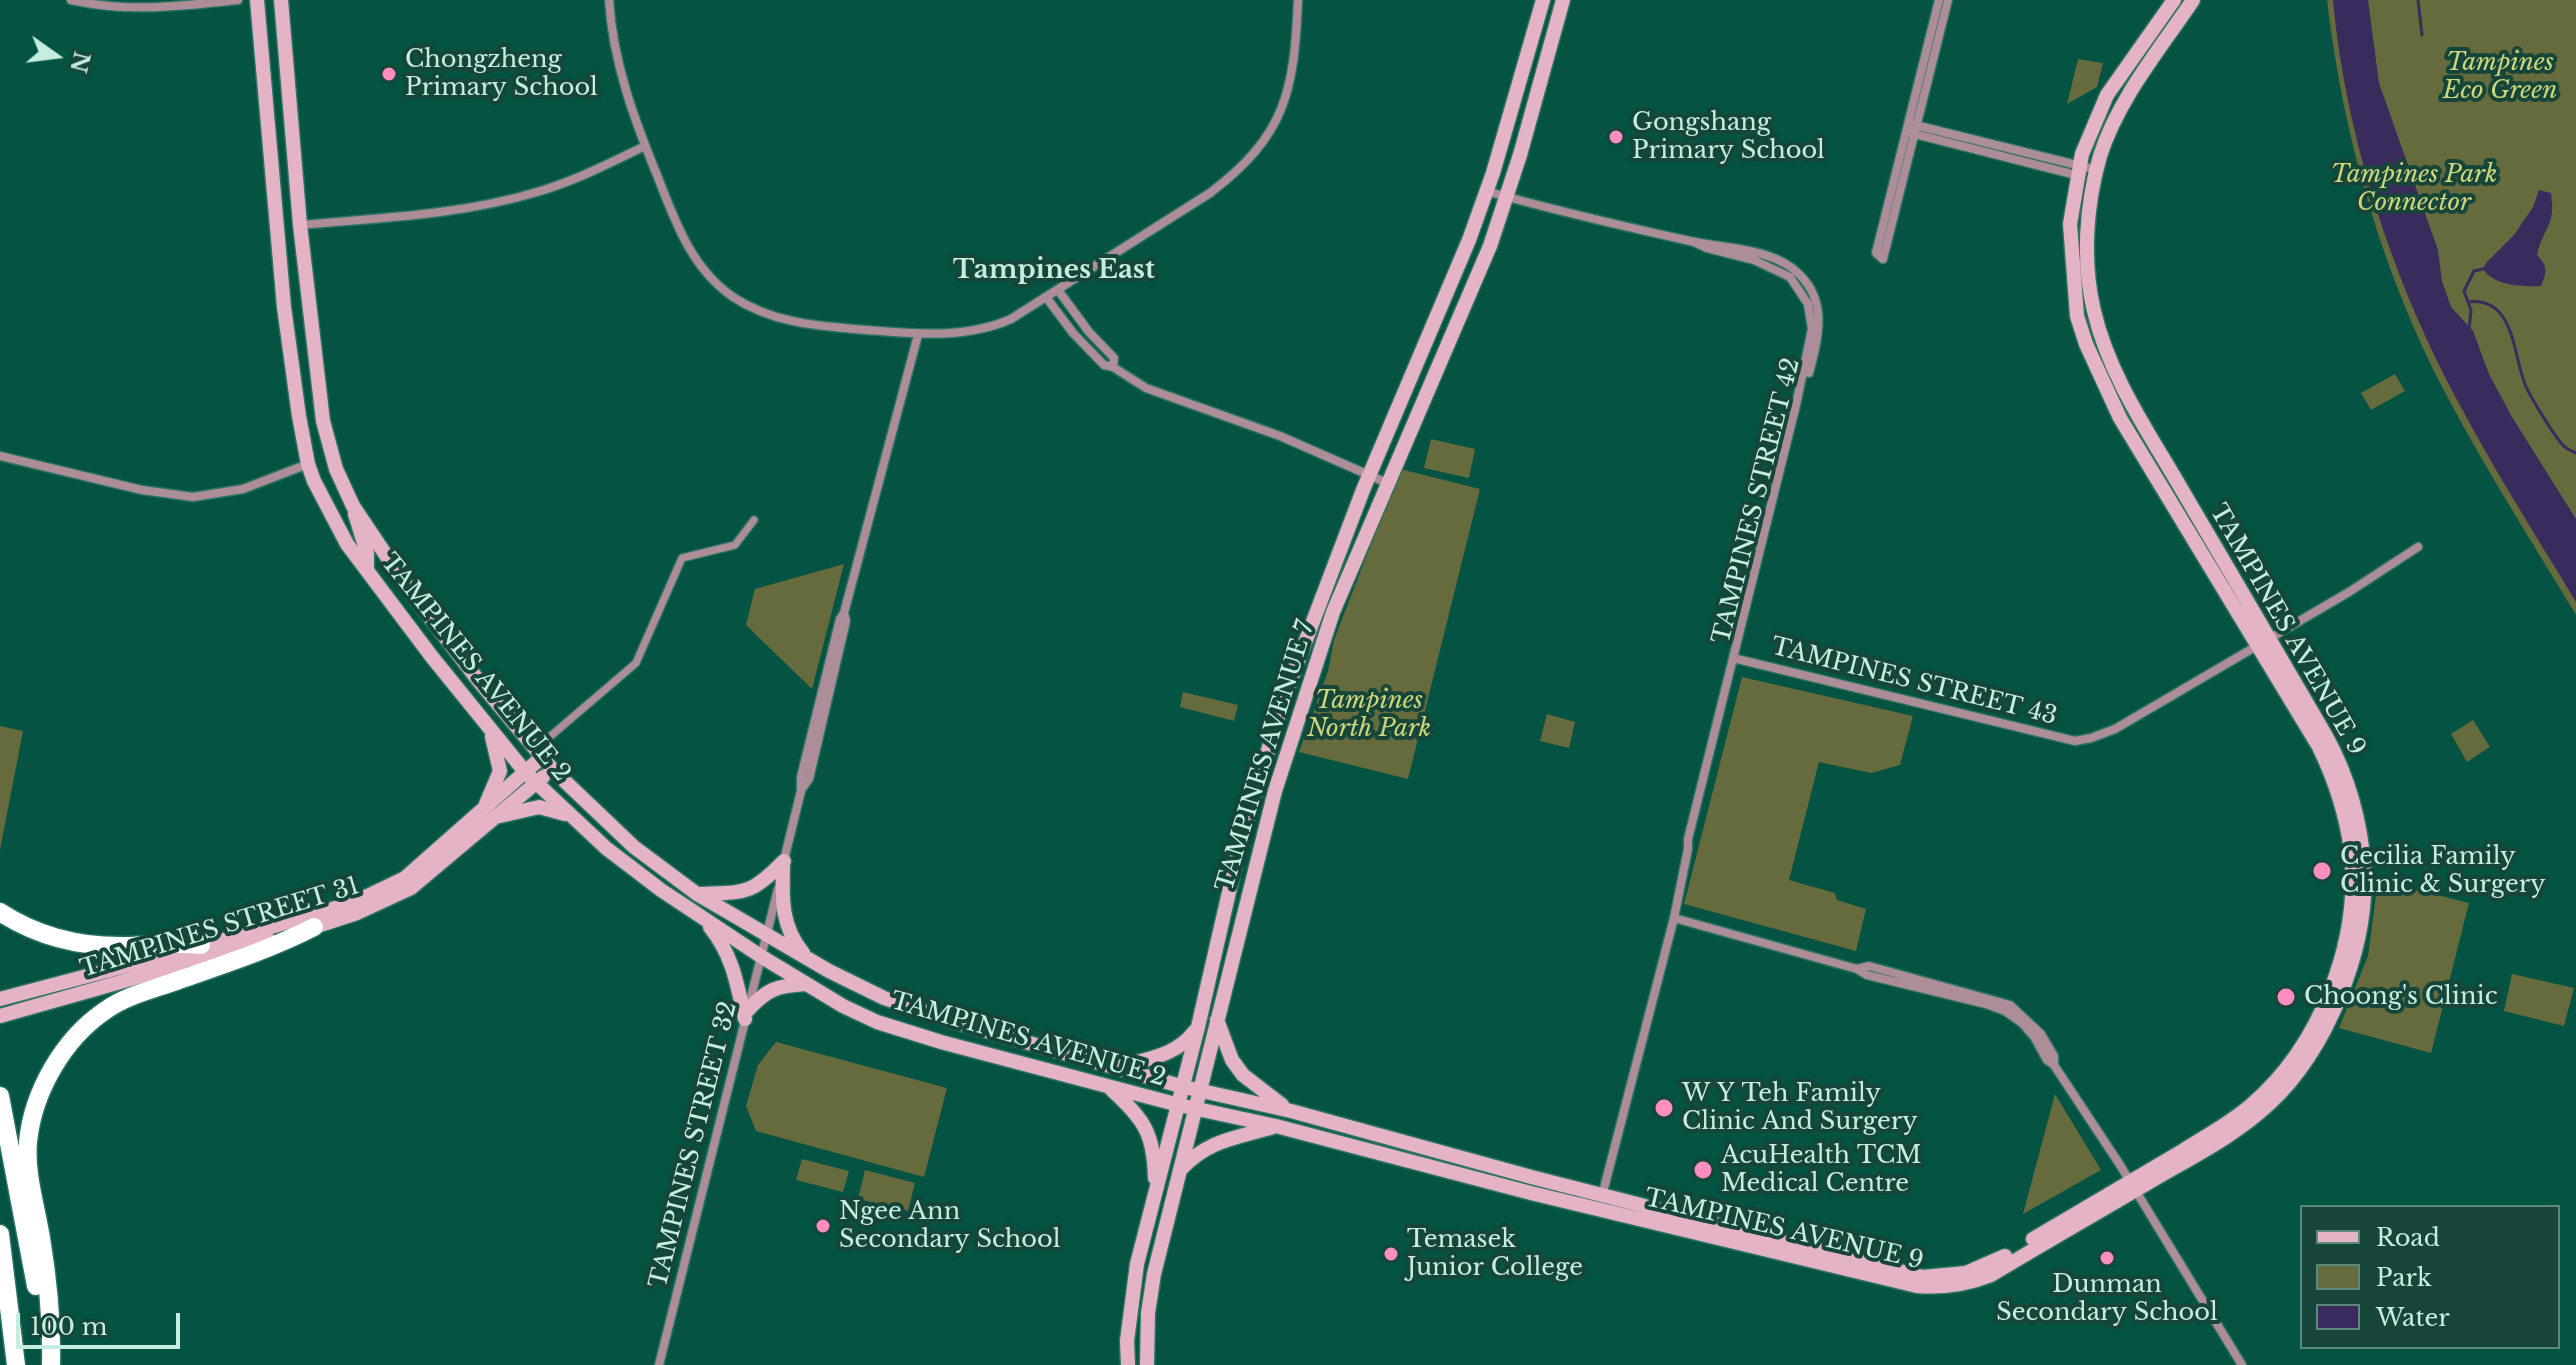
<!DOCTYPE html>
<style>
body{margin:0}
#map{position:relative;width:2576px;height:1365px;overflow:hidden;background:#055343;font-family:"Libre Baskerville",serif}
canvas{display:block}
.legend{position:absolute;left:2300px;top:1205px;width:260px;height:144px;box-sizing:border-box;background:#164539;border:2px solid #5c897c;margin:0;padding:10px 14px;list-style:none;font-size:24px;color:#c5eee1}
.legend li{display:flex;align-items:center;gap:16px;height:40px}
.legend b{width:40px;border:2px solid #5c897c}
.north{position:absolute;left:16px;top:16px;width:80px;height:80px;-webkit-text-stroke:6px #164539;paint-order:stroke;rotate:104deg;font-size:22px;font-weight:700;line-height:32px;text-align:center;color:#c5eee1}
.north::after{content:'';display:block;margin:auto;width:28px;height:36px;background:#c5eee1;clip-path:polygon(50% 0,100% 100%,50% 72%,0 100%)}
.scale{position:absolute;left:16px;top:1313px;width:164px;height:36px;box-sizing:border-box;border:4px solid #c5eee1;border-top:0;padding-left:10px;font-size:24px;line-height:28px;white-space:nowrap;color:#c5eee1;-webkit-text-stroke:6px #164539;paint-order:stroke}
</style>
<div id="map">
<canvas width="2576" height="1365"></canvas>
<ul class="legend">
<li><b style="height:10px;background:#e5b3c6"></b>Road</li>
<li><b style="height:22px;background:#666b3d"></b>Park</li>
<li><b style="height:22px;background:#392c5d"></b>Water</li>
</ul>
<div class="north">N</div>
<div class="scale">100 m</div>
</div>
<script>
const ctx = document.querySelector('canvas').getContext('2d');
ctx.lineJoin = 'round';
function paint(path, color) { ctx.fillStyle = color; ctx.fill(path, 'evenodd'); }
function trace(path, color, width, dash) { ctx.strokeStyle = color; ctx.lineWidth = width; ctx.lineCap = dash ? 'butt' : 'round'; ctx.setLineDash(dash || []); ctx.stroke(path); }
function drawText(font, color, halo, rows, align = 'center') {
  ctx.font = font + ' "Libre Baskerville",serif'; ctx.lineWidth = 8; ctx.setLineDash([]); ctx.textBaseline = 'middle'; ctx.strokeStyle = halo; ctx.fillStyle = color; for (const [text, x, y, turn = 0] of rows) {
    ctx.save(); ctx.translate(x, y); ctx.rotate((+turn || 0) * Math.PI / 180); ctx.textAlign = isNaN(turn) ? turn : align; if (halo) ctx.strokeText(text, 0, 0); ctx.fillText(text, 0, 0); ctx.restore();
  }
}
paint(new Path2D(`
 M2327,0H2576V615C2533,544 2488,473 2449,400C2383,277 2343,138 2327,0Z
 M2078,59L2103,63L2097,87L2067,104Z
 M2395,374L2405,391L2371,410L2361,393Z
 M1431,439L1475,449L1469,478L1424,468Z
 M1400,469L1480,489L1408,779L1299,752L1328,671L1334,640Z
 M844,564L812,689L746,625L755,589Z
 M1742,677L1913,716L1900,765L1871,773L1819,762L1789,880L1835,893L1837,900L1866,909L1856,951L1684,904Z
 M1183,692L1238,705L1234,721L1180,707Z
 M1547,714L1575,722L1569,748L1540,741Z
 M2473,720L2490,747L2467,762L2451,734Z
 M0,726L23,731L0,850Z
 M2378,880L2469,903L2431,1053L2339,1028L2368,956Z
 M2512,974L2574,988L2564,1026L2504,1011Z
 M776,1042L947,1088L924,1177L756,1131L746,1106L758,1065Z
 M2055,1094L2101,1170L2023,1214Z
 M802,1159L849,1171L843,1192L796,1180Z
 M865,1170L915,1183L908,1211L858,1199Z`), '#666b3d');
paint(new Path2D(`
 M2333,0H2368L2379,83L2438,250L2442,281L2451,307L2473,331L2489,374L2512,417L2576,519V602C2535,534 2493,468 2456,398C2392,279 2345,134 2333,0Z
 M2539,190L2551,193C2556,227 2544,225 2537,255C2548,266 2547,272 2541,286C2522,287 2494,286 2483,269L2486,263L2514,235L2533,207Z`), '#392c5d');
trace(new Path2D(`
 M2418,0L2422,35
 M2468,302C2515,296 2513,356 2525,384C2529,395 2557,441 2565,447C2568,450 2572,451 2576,453
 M2469,330L2471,310L2464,291L2474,271L2483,269`), '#392c5d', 3);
const pedestrian = new Path2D(`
 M546,740L636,663L682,558L735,545L754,520`);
const minor = new Path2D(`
 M71,0C129,13 180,6 238,0
 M609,0C613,62 634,119 657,175C675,221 691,268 733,297C774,324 820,326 867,330C915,334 966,339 1011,319L1210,193C1286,135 1294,92 1298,0
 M1911,124L2097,170
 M1911,133L2080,176
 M1486,191C1553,210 1622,226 1690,241C1724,249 1773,247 1800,275C1828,303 1818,339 1809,373
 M300,225C379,218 461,215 537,192C575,181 610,163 645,146
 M1883,259L1876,253L1939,0
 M1883,259L1948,0
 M1058,290L1089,332L1114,358L1113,367
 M1046,297L1073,333L1104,365L1113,367L1146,388L1280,436L1387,483
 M0,456L142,490L193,497L243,489L308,464
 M1733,658L2075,741L2091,738L2115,729L2349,592L2418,547
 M801,790L809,779L846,621L844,613
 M783,864L801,791V777L840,619L844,613L918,335
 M1674,918L1857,969L1867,975L1986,1004L2005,1011L2022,1023L2035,1038L2047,1060L2054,1065L2120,1165L2242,1365
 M1857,969L1869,966L2010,1005L2041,1034L2054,1056V1065
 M1602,1196L1674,918L1688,849V839L1796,405L1812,329L1808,304L1790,277L1754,260L1707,248L1694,242
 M659,1365L778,889`);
const secondary = new Path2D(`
 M257,0L284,307L299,416L308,464L314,481L347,544L432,657L526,773L606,848L661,890L762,957L843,1006L877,1022L941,1042L1179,1105L1276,1126L1531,1193L1917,1286C1943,1288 1966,1285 1991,1275C2046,1242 2102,1210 2158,1177C2196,1155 2237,1134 2269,1104C2327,1050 2369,948 2364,868C2361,822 2348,776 2326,736C2278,653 2230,572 2182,490C2149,433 2109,376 2094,311C2082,261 2086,205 2100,156C2118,99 2160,49 2193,0
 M281,0L300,225L323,421L336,469L353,506L412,594L478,680L552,769L634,847L697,894L829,971L884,998L948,1020L1184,1087L1291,1111L1535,1178L1923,1277L1966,1273L2005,1256
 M355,514L367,553V570
 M486,804L500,771L492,737
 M500,816L539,807L565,814
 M783,866C782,899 781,926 803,953
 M698,894C745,892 750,896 784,861
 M710,927C733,956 737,984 745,1019
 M305,930L357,913L411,888L543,777
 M0,999L254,932L353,903L405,878L542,757
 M747,1011C767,989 776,986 805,984
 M0,1016L269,940
 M1217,1020L1232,1060L1243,1075L1282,1105
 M1118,1067C1146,1059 1175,1057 1195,1031
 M1112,1090C1144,1119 1154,1134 1155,1178
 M1181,1169C1208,1140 1236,1138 1273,1127
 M2033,1239C2083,1209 2134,1180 2184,1150C2206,1136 2230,1123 2250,1106C2320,1047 2361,942 2351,850C2346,814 2335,780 2319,747L2120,418L2086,344L2077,316L2070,224L2082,154L2107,95L2174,0
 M1128,1365L1127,1341L1137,1264L1198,1027L1238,853L1282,703L1363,490L1469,240L1493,173L1543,0
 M1147,1365L1148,1313L1154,1274L1275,791L1333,612L1490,246L1520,155L1563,0`);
const motorway = new Path2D(`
 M0,912C37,936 81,947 126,946C152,945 175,942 201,945
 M0,1096L36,1286
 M0,1234L16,1365
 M51,1364C52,1322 48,1280 41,1238C36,1207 25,1173 28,1142C33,1091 64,1038 106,1010C127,995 155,989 179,980C225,964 271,949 314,927`);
trace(pedestrian, '#2b7263', 10);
trace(minor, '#2b7263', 11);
trace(secondary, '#2b7263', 17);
trace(motorway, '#2b7263', 21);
trace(pedestrian, '#ac8d98', 7);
trace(minor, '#ac8d98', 8);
trace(secondary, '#e5b3c6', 14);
trace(motorway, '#fff', 18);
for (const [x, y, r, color] of [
 [389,74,8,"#fd8ebe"],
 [1616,137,8,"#fd8ebe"],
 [2322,871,10,"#fd8ebe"],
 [2286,997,10,"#fd8ebe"],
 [1664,1108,10,"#fd8ebe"],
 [1703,1170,10,"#fd8ebe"],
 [823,1226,8,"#fd8ebe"],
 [1391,1254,8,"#fd8ebe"],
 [2107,1258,8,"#fd8ebe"]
]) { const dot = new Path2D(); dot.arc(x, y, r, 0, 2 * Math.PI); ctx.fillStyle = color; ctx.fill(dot); trace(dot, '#164539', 3); }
drawText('24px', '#c5eee1', '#164539', [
 ["Chongzheng",405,60],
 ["Primary School",405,88],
 ["Gongshang",1632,123],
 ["Primary School",1632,151],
 ["Cecilia Family",2340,857],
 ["Clinic & Surgery",2340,885],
 ["Choong's Clinic",2304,997],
 ["W Y Teh Family",1682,1094],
 ["Clinic And Surgery",1682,1122],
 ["AcuHealth TCM",1721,1156],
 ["Medical Centre",1721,1184],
 ["Ngee Ann",839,1212],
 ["Secondary School",839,1240],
 ["Temasek",1407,1240],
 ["Junior College",1407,1268],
 ["Dunman",2107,1285,"center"],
 ["Secondary School",2107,1313,"center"]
], 'left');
drawText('italic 24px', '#cdd67c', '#164539', [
 ["Tampines",2500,63],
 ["Eco Green",2500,91],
 ["Tampines Park",2414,175],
 ["Connector",2414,203],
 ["Tampines",1369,701],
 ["North Park",1369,729]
]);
drawText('24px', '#c5eee1', '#164539', [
 ["TAMPINES STREET 42",1757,501,-76],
 ["TAMPINES AVENUE 9",2287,630,60],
 ["TAMPINES AVENUE 2",475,668,51],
 ["TAMPINES STREET 43",1914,682,14],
 ["TAMPINES AVENUE 7",1266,756,-73],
 ["TAMPINES STREET 31",220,928,-17],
 ["TAMPINES AVENUE 2",1028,1040,16],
 ["TAMPINES STREET 32",694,1145,-76],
 ["TAMPINES AVENUE 9",1784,1230,13]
]);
drawText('bold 26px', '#c5eee1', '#164539', [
 ["Tampines East",1054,271]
]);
</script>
